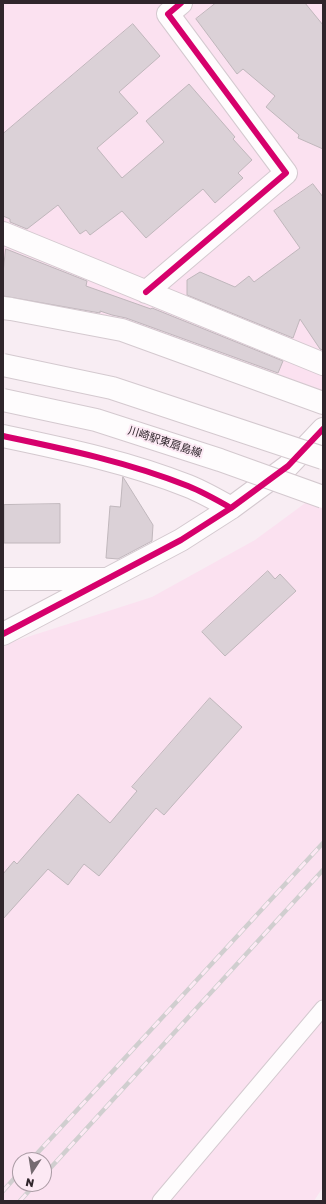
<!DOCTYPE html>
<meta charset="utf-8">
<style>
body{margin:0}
#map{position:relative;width:326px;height:1204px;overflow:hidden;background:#f8edf3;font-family:"Golos Text",sans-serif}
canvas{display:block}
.frame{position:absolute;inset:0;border:4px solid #2f252b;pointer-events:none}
.north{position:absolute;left:12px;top:1152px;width:40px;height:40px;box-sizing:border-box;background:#fce9f4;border:1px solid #aa9ba4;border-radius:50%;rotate:192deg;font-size:11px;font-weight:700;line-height:16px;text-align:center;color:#2f252b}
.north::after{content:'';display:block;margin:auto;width:14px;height:18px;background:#756b71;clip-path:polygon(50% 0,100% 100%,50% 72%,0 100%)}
</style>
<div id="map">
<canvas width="326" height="1204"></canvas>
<div class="frame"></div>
<div class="north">N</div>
</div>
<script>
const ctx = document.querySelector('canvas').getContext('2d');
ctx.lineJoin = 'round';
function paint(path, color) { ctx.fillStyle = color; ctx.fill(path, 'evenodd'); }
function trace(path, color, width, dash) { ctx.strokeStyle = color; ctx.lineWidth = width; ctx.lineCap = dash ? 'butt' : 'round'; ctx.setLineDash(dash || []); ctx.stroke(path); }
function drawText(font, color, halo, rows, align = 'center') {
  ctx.font = font + ' "Golos Text","Noto Sans JP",sans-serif'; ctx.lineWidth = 4; ctx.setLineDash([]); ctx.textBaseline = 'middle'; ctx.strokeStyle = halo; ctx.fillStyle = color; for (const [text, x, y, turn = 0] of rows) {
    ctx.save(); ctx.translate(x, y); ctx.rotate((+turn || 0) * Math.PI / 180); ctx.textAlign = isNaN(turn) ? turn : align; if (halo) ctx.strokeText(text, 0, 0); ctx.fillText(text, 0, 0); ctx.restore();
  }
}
paint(new Path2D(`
 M3,3H323V393L3,299Z
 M323,490V1187L314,1201H3V647L15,641L152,597L255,540ZM20,1160H44V1184H20Z`), '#fbe1f0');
const building = new Path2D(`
 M216,3H305L323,25V149L298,138L299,135L266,107L275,96L243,69L237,74L196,19Z
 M133,24L160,56L119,92L138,113L97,148L122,178L164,142L146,121L189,84L235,137L233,139L252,160L238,173L243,178L215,203L203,189L146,238L122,211L90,235L86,230L80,234L58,205L27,229L10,222V219L3,216V134Z
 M313,184L323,197V350L320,349L300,319L293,338L187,295V280L200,272L235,287L249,276L254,282L300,248L274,211Z
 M6,249L87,281L86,286L151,309L152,308L283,361L278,373L126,318L112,315L100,311V313L3,296V273Z
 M123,477L153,525L152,541L118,559L106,558L110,506L120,507Z
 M60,504V543H4V505Z
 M268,571L275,579L280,574L296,591L225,656L202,632Z
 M210,698L242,727L164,815L156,808L99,876L84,864L68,885L48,869L3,919V874L14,861L17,864L78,794L110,823L137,791L132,787Z`);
paint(building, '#dbd1d7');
trace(building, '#c0b7bc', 1);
const service = new Path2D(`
 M160,1201L323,1008`);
const minor = new Path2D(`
 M3,233L323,364
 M146,292L286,173L168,14L181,3
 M3,308L11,309L122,330L323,403
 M3,436C65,449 128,462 188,486C203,492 217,500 231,508
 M3,579H104
 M3,634L181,540L231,508L288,466L323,429`);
trace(service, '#d4c9cf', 17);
trace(minor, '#d4c9cf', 24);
trace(service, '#fefcfd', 15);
trace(minor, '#fefcfd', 22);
const rail = new Path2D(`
 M31,1160L323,843
 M44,1175L323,870
 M3,1191L20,1172
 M20,1201L35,1184`);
trace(rail, '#d0cecf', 4.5);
trace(rail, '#fce9f4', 3, [9]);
const trunkBridge = new Path2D(`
 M3,365L112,388L323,458
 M3,400L96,420L220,460L323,497`);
trace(trunkBridge, '#d4c9cf', 24, []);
trace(trunkBridge, '#fefcfd', 22);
trace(new Path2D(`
 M146,292L286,173L168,14L181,3
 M3,436C65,449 128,462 188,486C203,492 217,500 231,508
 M3,634L181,540L231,508L288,466L323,429`), '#d6006c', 6);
drawText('11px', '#2f252b', '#fce9f4', [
 ["川崎駅東扇島線",165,442,18]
]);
</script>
